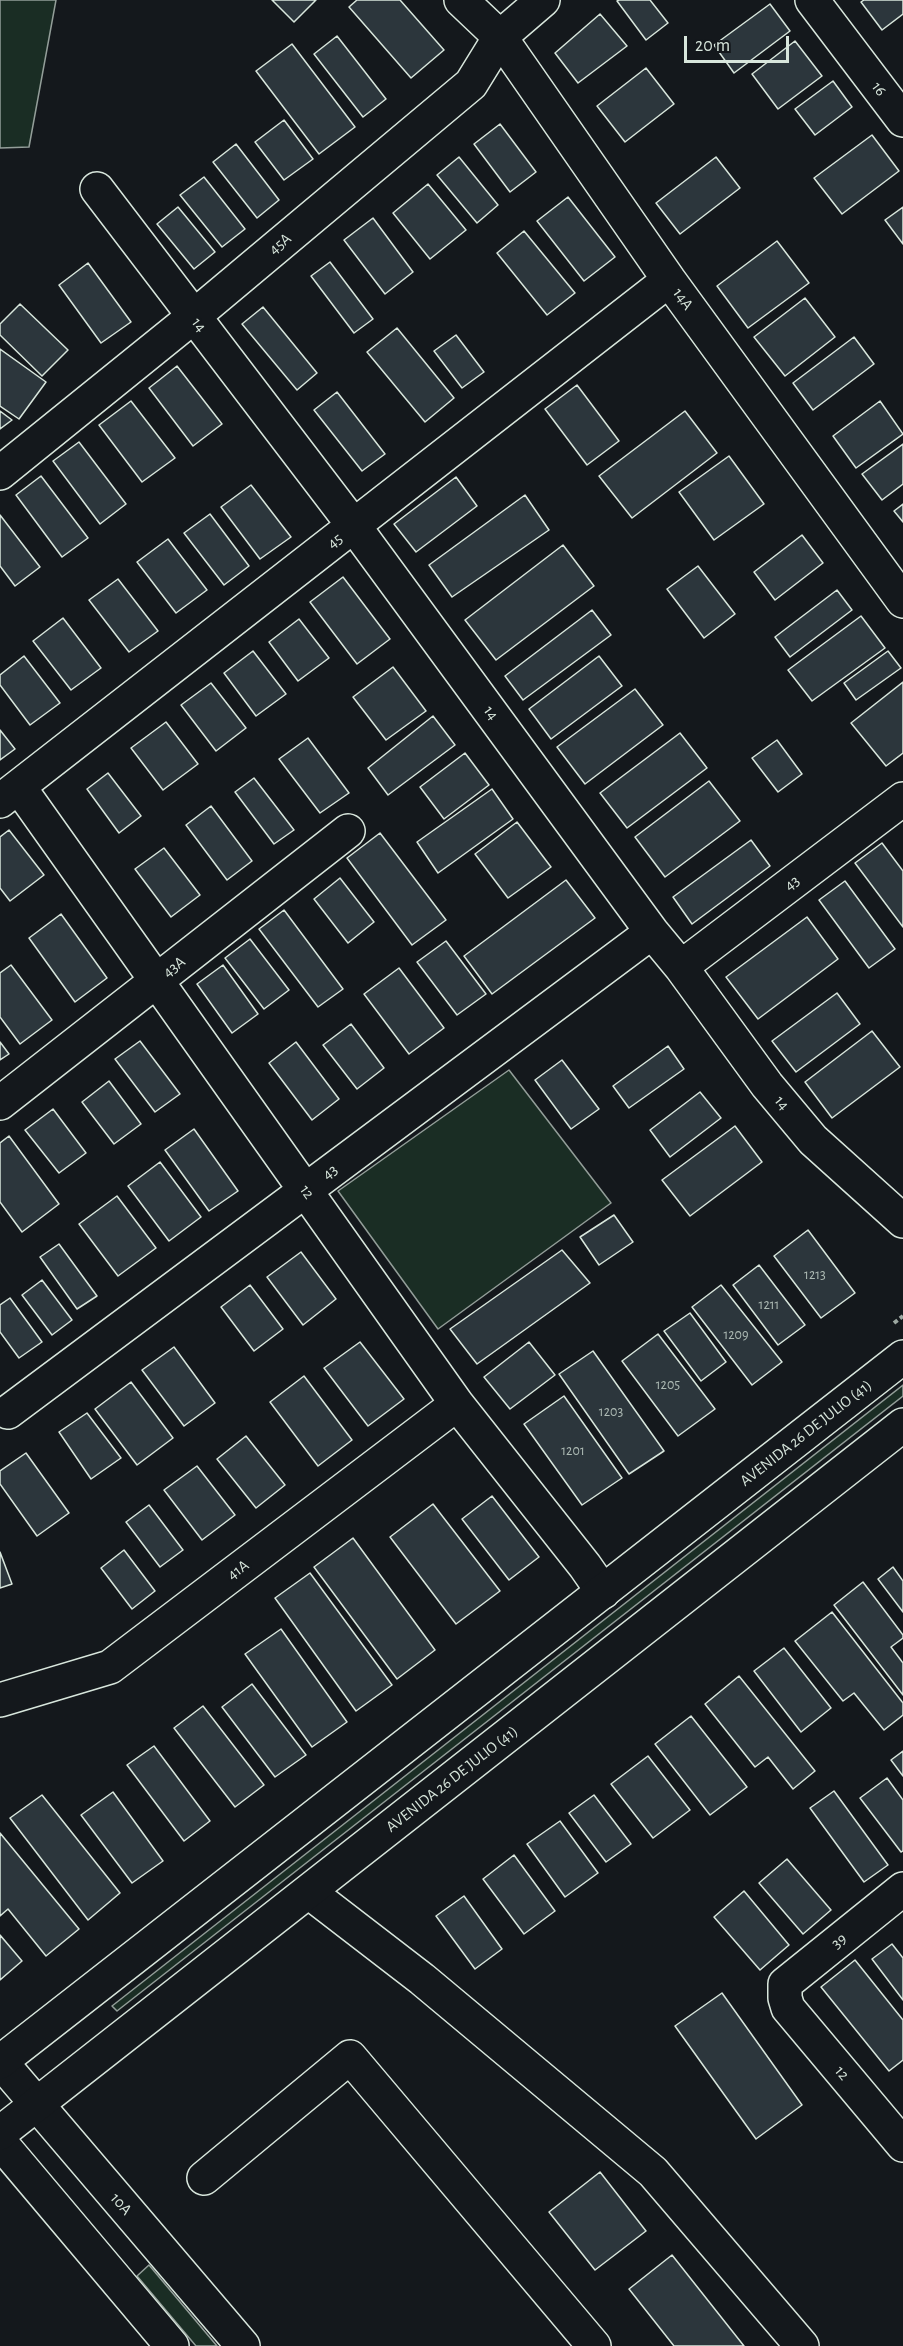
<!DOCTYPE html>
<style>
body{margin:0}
#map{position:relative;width:903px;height:2346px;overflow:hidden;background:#14181c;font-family:"Alegreya Sans",sans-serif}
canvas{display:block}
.scale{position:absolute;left:684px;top:36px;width:105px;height:27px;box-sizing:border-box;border:3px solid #d8e6dc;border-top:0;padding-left:8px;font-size:18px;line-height:21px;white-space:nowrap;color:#d8e6dc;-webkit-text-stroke:4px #14181c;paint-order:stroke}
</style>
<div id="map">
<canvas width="903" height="2346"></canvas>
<div class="scale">20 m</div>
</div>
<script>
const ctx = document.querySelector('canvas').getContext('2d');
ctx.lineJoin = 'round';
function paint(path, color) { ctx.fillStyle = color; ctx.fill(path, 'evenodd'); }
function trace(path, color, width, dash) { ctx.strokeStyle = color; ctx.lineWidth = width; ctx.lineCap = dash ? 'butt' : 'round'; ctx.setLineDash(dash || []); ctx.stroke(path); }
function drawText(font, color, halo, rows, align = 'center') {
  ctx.font = font + ' "Alegreya Sans",sans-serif'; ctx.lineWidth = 4.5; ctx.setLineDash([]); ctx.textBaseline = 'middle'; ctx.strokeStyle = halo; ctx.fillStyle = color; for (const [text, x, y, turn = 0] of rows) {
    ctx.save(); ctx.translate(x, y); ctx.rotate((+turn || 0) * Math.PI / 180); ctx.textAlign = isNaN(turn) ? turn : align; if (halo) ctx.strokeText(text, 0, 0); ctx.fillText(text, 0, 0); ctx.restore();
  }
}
const green = new Path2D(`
 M0,0H56L29,147L0,148Z
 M509,1070L611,1203L438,1329L338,1191Z
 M903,1385V1396L117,2011L112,2006Z
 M149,2265L217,2346H196L137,2276Z`);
paint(green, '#1a2d24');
trace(green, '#939e99', 1.5);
const building = new Path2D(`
 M272,0H316L294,22Z
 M357,0H400L444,50L411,78L349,7Z
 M619,0H650L668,23L646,40L617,1Z
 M864,0H903V14L882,30L861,2Z
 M770,4L790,31L734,73L714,45Z
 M600,14L627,46L578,83L555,53Z
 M337,36L386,99L363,117L314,54Z
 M795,41L822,76L778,109L752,74Z
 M292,44L355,127L319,154L256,71Z
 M646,68L674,104L625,142L597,106Z
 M833,81L852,107L815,135L795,109Z
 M284,120L313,159L284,180L255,142Z
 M500,124L536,172L510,192L474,144Z
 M872,135L899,171L842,214L814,178Z
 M236,144L279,200L257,218L213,162Z
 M459,157L498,205L477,223L437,175Z
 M716,157L740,188L680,234L656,203Z
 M204,177L245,229L222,247L180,195Z
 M428,184L466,230L430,259L393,213Z
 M568,197L615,257L584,281L537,221Z
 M178,207L215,252L194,269L157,224Z
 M903,207V244L885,220Z
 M373,218L413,272L385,294L344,240Z
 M524,231L575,293L547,315L497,253Z
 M777,241L809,283L748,328L717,286Z
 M330,262L373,319L354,333L311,276Z
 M88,263L131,322L101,343L59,285Z
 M805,298L835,337L785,376L754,337Z
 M20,304L68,350L42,376L0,335V324Z
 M263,307L317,373L297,390L242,324Z
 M397,328L454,398L425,422L367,352Z
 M456,335L484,372L462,388L434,351Z
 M854,337L874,364L813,410L793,383Z
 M0,349L46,382L19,419L0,406Z
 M177,366L222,424L193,446L149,388Z
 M577,385L619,441L587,465L545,409Z
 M337,392L385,454L362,471L314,410Z
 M131,401L175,458L142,482L99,425Z
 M880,401L903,434L856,468L833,436Z
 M0,411L12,420L0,429Z
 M685,411L717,453L632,518L599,476Z
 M79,442L126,504L100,524L53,461Z
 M903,444V484L882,500L862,474Z
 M729,456L764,504L714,540L679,492Z
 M41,476L88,538L62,557L16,495Z
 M456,477L477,506L416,552L394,524Z
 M251,485L291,537L260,559L221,507Z
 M525,495L549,530L452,597L429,565Z
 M903,504V522L894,511Z
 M210,514L249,566L224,585L184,533Z
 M0,515L40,567L15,586L0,566Z
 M802,535L823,563L775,600L754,572Z
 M168,539L207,590L176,613L137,562Z
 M563,545L594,586L496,660L465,620Z
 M698,566L735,614L704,638L667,589Z
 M343,577L390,639L357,664L310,602Z
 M118,579L158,631L129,652L89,600Z
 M837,590L852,610L790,657L775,637Z
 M592,610L611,635L523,700L505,676Z
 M861,616L885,648L812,701L788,670Z
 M63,618L101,668L71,690L33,641Z
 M299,619L329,658L298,681L269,642Z
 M253,651L286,694L256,716L224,673Z
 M888,651L901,668L856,700L844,683Z
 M24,656L60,703L30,725L0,685V675Z
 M599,656L622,686L551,739L529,709Z
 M393,667L426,711L386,740L353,697Z
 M903,682V753L886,766L851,723Z
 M211,683L246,728L216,751L181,705Z
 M635,689L663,725L585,784L557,747Z
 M433,716L455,745L388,795L368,768Z
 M166,722L198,764L163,790L131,748Z
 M0,730L15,749L0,760Z
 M680,733L707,768L627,828L600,793Z
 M308,738L349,793L320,813L279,759Z
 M777,740L802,774L778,792L752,758Z
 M465,753L489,785L444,819L420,787Z
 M108,773L141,816L119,833L87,789Z
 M254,778L294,830L274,844L235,792Z
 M709,781L740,821L665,877L635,837Z
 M492,789L513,819L438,873L417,842Z
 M211,806L252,861L227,880L186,825Z
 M517,822L551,867L508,898L475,854Z
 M9,830L44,875L10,901L0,888V837Z
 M380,833L446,920L412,945L347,858Z
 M751,840L770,866L692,924L673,897Z
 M882,843L903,871V927L855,863Z
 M164,848L200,895L171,917L135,869Z
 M340,878L374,922L348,943L314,899Z
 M566,880L595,918L492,994L464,956Z
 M845,881L895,949L869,968L819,900Z
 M284,910L343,989L318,1007L259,929Z
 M61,914L107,978L75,1002L29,938Z
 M807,917L838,959L758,1019L726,977Z
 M250,939L289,990L264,1009L225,958Z
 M446,941L486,994L457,1015L417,962Z
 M11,965L52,1020L20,1044L0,1017V973Z
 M223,965L258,1014L232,1033L197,984Z
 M399,968L444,1028L409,1054L364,994Z
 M837,993L860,1024L796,1072L772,1041Z
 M351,1024L384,1068L357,1089L323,1045Z
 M872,1031L900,1067L832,1118L805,1082Z
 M140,1041L180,1094L155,1112L115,1059Z
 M0,1042L9,1054L0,1060Z
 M296,1042L339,1099L312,1120L269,1063Z
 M668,1046L684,1069L629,1108L613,1086Z
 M562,1060L599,1109L571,1129L535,1080Z
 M109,1081L141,1124L114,1144L82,1102Z
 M700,1092L721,1118L670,1157L650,1130Z
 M53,1109L86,1153L59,1173L25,1130Z
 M735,1126L762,1162L690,1216L662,1180Z
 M194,1129L238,1191L209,1211L165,1150Z
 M9,1136L59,1204L22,1232L0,1202V1143Z
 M160,1162L201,1217L169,1241L128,1186Z
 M117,1196L156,1248L118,1276L79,1224Z
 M614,1215L633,1242L599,1265L580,1237Z
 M808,1230L855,1293L821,1318L774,1256Z
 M59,1244L97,1296L77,1309L40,1257Z
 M562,1250L590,1283L477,1364L450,1329Z
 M301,1252L336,1299L303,1325L267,1277Z
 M759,1265L805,1325L778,1345L733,1285Z
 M42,1280L72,1320L52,1335L22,1295Z
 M250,1285L283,1329L254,1351L221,1307Z
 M721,1285L782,1362L752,1385L692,1307Z
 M10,1298L42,1342L19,1358L0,1332V1305Z
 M690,1313L726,1362L701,1381L664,1331Z
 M658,1334L715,1409L678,1436L622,1361Z
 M360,1342L404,1399L368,1426L324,1368Z
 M529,1342L555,1375L510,1409L484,1377Z
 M174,1347L215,1403L184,1426L142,1370Z
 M593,1351L664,1451L629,1474L559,1374Z
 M304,1376L352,1440L318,1466L270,1402Z
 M131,1382L173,1438L137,1465L95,1409Z
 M564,1396L622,1478L582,1505L524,1424Z
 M87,1413L121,1458L91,1479L59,1432Z
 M246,1436L285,1485L256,1508L217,1459Z
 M26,1453L69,1513L37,1536L0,1484V1471Z
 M197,1466L235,1515L202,1540L164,1490Z
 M492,1496L539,1557L509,1580L462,1519Z
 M433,1504L500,1591L456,1624L390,1537Z
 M149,1505L183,1550L160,1567L126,1522Z
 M353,1538L435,1650L397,1679L314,1567Z
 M124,1550L155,1591L132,1609L101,1568Z
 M0,1552L12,1584L0,1588Z
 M893,1567L903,1581V1612L878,1579Z
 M310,1573L392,1685L356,1711L275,1598Z
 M863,1582L903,1635V1638L891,1647L903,1663V1695L834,1605Z
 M832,1612L903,1703V1715L884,1730L854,1693L843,1701L795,1641Z
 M281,1629L347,1722L312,1747L245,1654Z
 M784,1648L831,1708L801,1732L754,1671Z
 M739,1676L815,1771L793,1789L768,1757L755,1767L705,1704Z
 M252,1684L306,1755L275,1777L222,1707Z
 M203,1706L264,1785L235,1807L174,1728Z
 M691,1716L747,1787L710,1815L655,1744Z
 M154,1746L210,1821L184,1841L127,1765Z
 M903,1751V1776L891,1760Z
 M648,1756L690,1810L653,1838L611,1784Z
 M887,1778L903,1800V1851L901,1852L860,1798Z
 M834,1791L888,1865L864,1882L810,1808Z
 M113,1792L163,1861L132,1883L81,1815Z
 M42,1795L120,1893L88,1920L10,1818Z
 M594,1795L631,1844L606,1862L569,1813Z
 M560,1821L598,1873L565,1897L527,1844Z
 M0,1833L79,1929L46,1956L8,1909L0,1916Z
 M514,1855L555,1911L524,1934L483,1879Z
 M787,1859L831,1910L803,1934L759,1883Z
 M744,1891L789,1945L760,1970L714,1917Z
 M464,1896L502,1949L475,1969L436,1916Z
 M0,1935L22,1961L0,1980Z
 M892,1944L903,1958V2000L872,1959Z
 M855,1960L903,2020V2060L889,2071L821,1987Z
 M722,1993L802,2105L756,2139L675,2026Z
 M600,2172L646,2231L595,2270L549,2212Z
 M672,2255L744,2346H674L629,2289Z`);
paint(building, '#2c363c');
trace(building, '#d8e6dc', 1.5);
const minor = new Path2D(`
 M461,0L500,37L669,280L903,601
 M812,0L903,120
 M97,189L354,526L652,932L681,967L767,1085L813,1140L903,1221
 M0,473L193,317L471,84L500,37L543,0
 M19,787L457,1404L585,1566L603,1592
 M0,801L669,280
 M681,967L903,799
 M0,1103L348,831
 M8,1412L652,932
 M0,1700L110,1667L457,1404
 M903,1889L785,1984V1998L788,2008L903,2145
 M309,1892L422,1979L653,2172L802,2346
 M0,2061L243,2346
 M0,2142L172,2346
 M204,2178L350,2057L594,2346`);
const major = new Path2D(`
 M0,2062L903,1357
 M0,2133L903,1425`);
trace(minor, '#d8e6dc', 36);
trace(major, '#d8e6dc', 36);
trace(new Path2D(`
 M894,1323L903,1316`), '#9da8a2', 4, [4.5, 3]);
trace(minor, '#14181c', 33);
trace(major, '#14181c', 33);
drawText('14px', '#adbab4', null, [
 ["1213",815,1275],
 ["1211",769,1305],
 ["1209",736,1335],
 ["1205",668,1385],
 ["1203",611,1412],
 ["1201",573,1451]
]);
drawText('16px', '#d8e6dc', '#14181c', [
 ["16",879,89,53],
 ["45A",280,244,-40],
 ["14A",683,299,54],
 ["14",199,325,53],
 ["45",335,541,-38],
 ["14",491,713,54],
 ["43",792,883,-37],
 ["43A",174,967,-38],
 ["14",782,1103,51],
 ["43",330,1172,-37],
 ["12",307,1192,55],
 ["AVENIDA 26 DE JULIO (41)",806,1433,-38],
 ["41A",238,1570,-37],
 ["AVENIDA 26 DE JULIO (41)",452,1779,-38],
 ["39",839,1941,-39],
 ["12",842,2073,50],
 ["10A",121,2204,49]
]);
</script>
